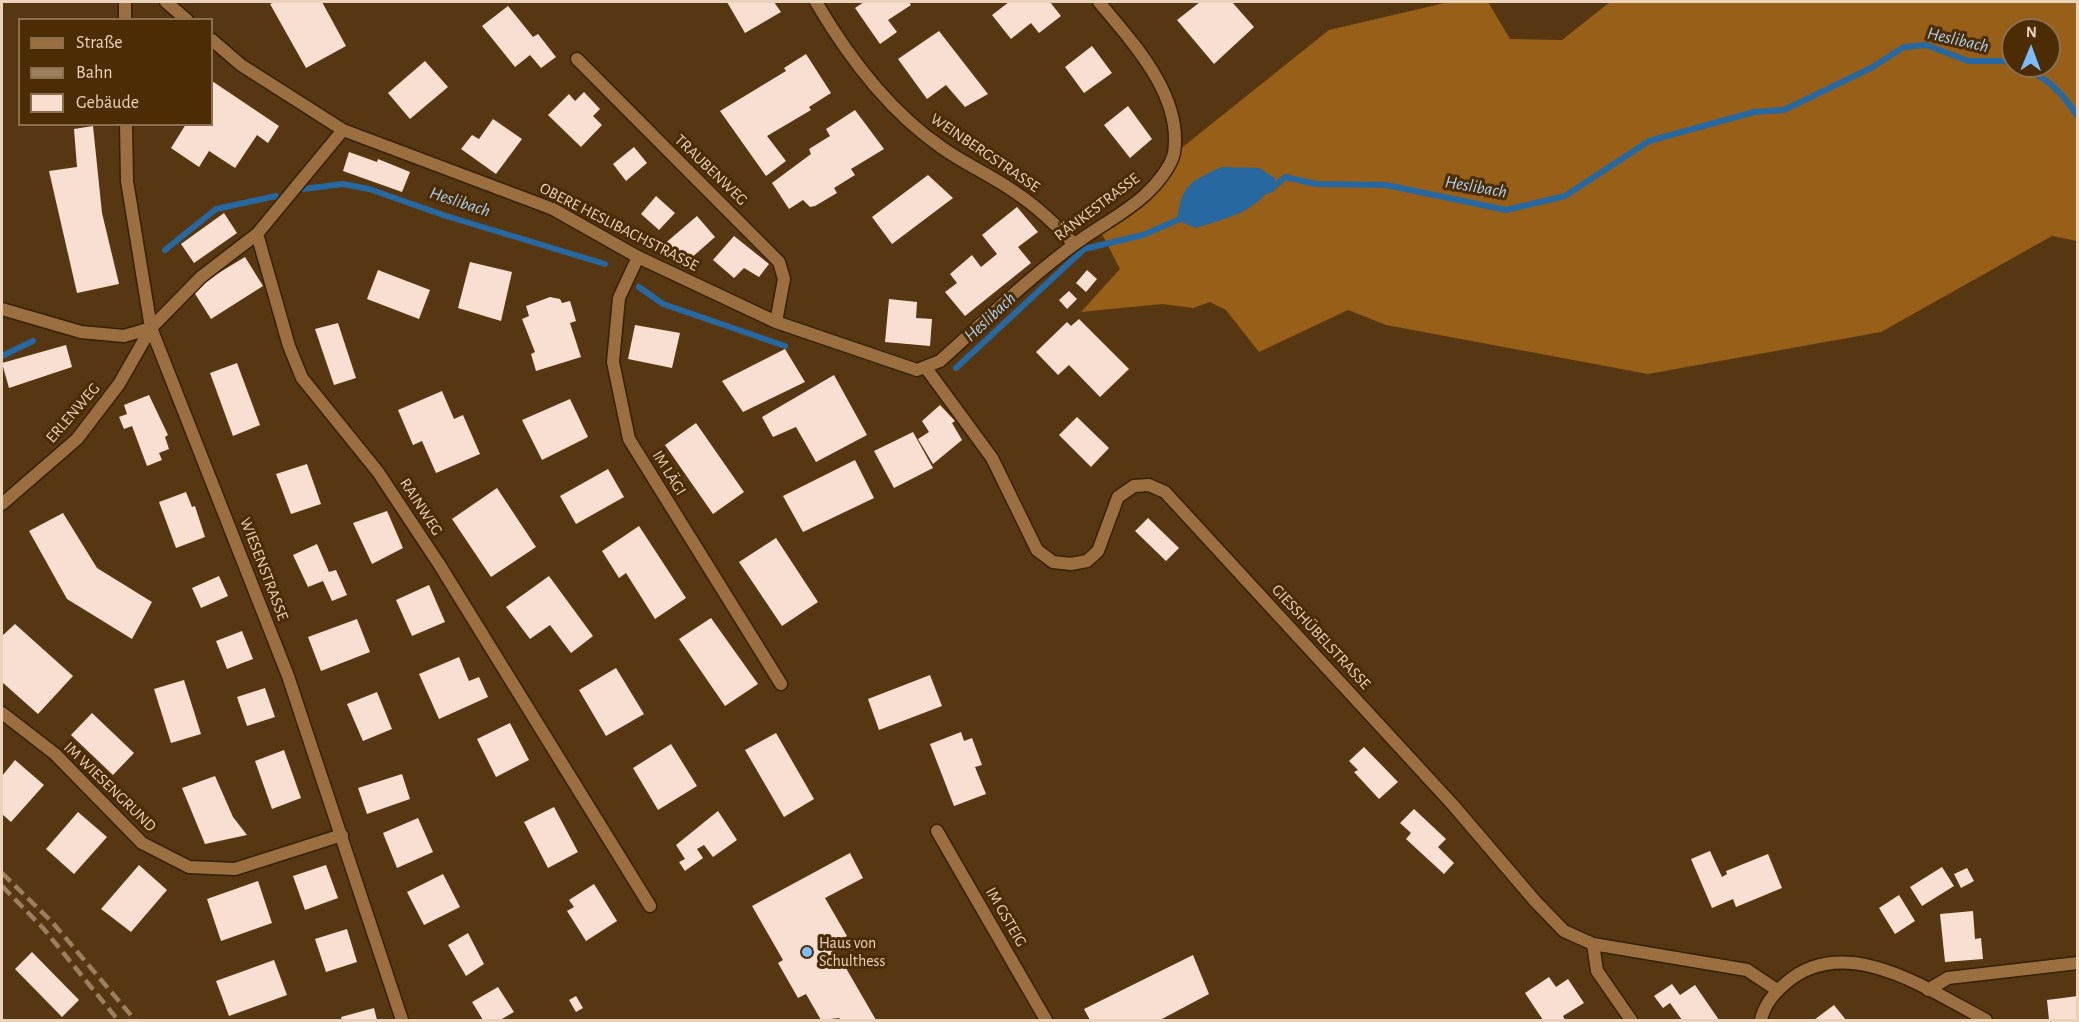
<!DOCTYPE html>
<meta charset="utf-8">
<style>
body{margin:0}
#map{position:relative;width:2079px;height:1022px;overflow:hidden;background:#563711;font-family:"Alegreya Sans",sans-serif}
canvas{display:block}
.frame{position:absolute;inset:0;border:3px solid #ebd3bb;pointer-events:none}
.legend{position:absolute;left:18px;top:18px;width:195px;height:108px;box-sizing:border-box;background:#4b2c05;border:2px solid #8b6f4e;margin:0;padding:8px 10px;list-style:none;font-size:18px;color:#ebd3bb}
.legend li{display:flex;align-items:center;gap:12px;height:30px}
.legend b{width:30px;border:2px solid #8b6f4e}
.north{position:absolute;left:2001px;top:18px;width:60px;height:60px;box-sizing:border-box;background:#4b2c05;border:2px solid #8b6f4e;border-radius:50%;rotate:1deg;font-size:16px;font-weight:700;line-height:24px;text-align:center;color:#ebd3bb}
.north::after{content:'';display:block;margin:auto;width:21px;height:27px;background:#7dbef9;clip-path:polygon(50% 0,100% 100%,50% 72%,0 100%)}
</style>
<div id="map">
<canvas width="2079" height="1022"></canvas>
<div class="frame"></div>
<ul class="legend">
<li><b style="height:8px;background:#9b6f3f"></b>Straße</li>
<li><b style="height:8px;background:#9b7f5f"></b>Bahn</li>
<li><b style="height:16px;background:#f9dfd2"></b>Gebäude</li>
</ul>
<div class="north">N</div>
</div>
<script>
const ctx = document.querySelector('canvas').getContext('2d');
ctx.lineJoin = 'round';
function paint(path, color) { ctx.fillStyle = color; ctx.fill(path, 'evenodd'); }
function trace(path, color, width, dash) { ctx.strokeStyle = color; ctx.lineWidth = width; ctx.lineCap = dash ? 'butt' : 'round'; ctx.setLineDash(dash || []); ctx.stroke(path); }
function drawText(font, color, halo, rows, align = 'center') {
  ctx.font = font + ' "Alegreya Sans",sans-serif'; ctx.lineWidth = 6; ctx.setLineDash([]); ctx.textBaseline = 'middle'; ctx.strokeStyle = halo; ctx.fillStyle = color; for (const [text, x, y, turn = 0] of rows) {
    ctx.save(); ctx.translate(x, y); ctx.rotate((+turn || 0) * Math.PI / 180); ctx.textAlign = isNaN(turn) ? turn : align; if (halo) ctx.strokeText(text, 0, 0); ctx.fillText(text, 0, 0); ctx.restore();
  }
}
paint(new Path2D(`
 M1449,2H1488L1510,39L1562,40L1610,2H2077V241L2052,236L1881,332L1648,374L1386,325L1348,310L1259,352L1226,310L1210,302L1193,308L1162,304L1081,312L1120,269L1099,228L1146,194L1174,154L1329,30ZM2013,30H2049V66H2013Z`), '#975f17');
paint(new Path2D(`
 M1221,167L1259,168L1276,179C1258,212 1229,218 1195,228L1177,220C1182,184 1190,182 1221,167Z`), '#26689f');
trace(new Path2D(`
 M2016,66C2047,76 2060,90 2078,117
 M303,189L343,184L369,189L443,215L605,264
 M1262,191L1270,190L1285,177L1316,184L1386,185L1506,210L1565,196L1649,141L1754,112L1784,110L1871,68L1904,47L1926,45L1968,61H2003L2013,65
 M165,250L216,209L276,196
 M639,287L663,304L785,346
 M2,356L33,341
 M956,368L1084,249L1143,235L1182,218`), '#26689f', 6);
paint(new Path2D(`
 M275,2H322L346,46L306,68L270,4Z
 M727,2H774L781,12L745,33Z
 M864,2H909L911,5L888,20L897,32L880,44L855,8Z
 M1009,2H1050L1061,16L1039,33L1031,23L1011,39L992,15Z
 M1200,2H1232L1254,27L1214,64L1177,20Z
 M508,6L533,37L538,34L556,57L541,68L530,55L515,67L482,26Z
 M939,31L988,94L965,107L946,85L927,99L898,59Z
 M1092,46L1112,73L1084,93L1065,67Z
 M806,54L831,93L809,107L811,110L767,136L786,161L766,176L720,111L786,71L784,68Z
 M425,61L448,87L410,119L388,93Z
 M212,81L279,126L268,143L257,135L235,168L209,151L199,167L171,148L186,124H212Z
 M584,92L600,109L593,116L602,125L581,147L548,115L569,94L575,101Z
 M1128,106L1152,139L1130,158L1104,125Z
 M855,110L884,149L851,169L855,175L834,188L837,193L815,206L810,207L803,200L789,209L772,183L811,154L809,149L830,136L826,129Z
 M493,119L522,139L496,174L461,149L472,135L479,139Z
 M93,126L102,213L119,284L77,293L49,171L77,167L74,129Z
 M634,147L647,163L626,181L613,164Z
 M349,152L377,162L378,159L410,172L402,192L343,171Z
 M928,175L953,198L892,244L872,217Z
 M656,196L675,213L659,230L641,214Z
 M1017,207L1038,232L1018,247L1031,263L965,316L945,292L957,283L950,274L972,255L981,267L997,254L982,235Z
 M224,213L237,233L194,263L181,244Z
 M697,216L715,237L681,267L662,246Z
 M734,236L769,264L759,277L744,268L734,278L713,260Z
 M245,257L263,286L211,319L192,289Z
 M470,262L512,272L501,321L458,308Z
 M378,270L430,290L419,319L367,299Z
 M1087,270L1097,279L1086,292L1076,283Z
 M1069,291L1077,299L1067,309L1059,300Z
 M550,297L560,299L562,303L570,301L576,321L570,323L581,357L536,371L531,354L535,352L522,319L529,316L526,306Z
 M889,299L917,302L916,318L932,319L930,346L885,342Z
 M1079,319L1129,369L1100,397L1069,365L1058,375L1036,352L1067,322L1071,326Z
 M338,323L356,378L334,385L315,329Z
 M635,325L680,333L672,368L628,359Z
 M66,345L72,367L9,388L2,363Z
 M785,349L805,382L743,412L722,381Z
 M237,363L260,425L233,436L210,373Z
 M834,375L867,435L816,462L796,427L773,437L762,417Z
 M442,391L454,419L463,415L480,454L436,473L422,441L413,445L398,410Z
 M149,395L168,435L165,437L169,449L159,453L162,460L147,466L132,426L124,429L119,417L127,414L124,405Z
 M570,399L588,437L542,460L522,420Z
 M940,405L955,421L952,423L962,440L933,464L918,439L929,432L922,421Z
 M1077,417L1109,448L1091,467L1059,435Z
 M696,423L744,492L713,514L665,445Z
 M913,432L933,468L894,488L874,451Z
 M855,460L874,498L803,532L783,496Z
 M307,464L321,504L291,514L276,474Z
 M608,469L624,497L576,524L560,496Z
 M497,488L536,547L491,577L452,519Z
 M186,492L192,507L195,506L205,537L176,548L159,502Z
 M387,511L403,548L372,564L353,523Z
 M63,513L97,568L152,602L132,639L67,599L29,531Z
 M1148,518L1179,548L1166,561L1135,531Z
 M639,526L686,598L655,619L626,573L619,578L602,551Z
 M776,538L818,602L782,626L739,562Z
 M317,544L329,572L336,570L347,595L332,601L323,581L308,587L293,555Z
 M219,576L228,596L201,608L192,588Z
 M549,576L593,636L571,653L550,625L530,639L506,607Z
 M429,585L445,622L412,636L396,600Z
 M711,618L758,684L725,706L679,639Z
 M357,619L370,652L321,671L308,637Z
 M15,624L73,676L38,714L2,682V636Z
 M242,631L253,659L227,669L216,641Z
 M459,657L469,681L479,677L488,697L439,719L419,674Z
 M616,668L644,714L606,736L579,690Z
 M930,675L942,706L879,730L868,699Z
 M184,680L201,734L171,743L154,689Z
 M265,688L275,717L247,726L237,697Z
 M377,692L392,729L363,741L347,704Z
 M92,713L134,753L113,775L71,735Z
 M510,723L529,760L496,777L477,739Z
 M961,732L964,741L972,738L982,765L975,767L986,794L954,806L930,744Z
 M776,733L814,799L784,817L745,750Z
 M671,744L697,786L658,810L633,768Z
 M1364,747L1398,782L1379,799L1354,772L1358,770L1349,761Z
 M284,750L301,798L272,809L255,761Z
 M15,760L44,785L11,822L2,814V776Z
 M402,774L410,799L367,814L358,788Z
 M215,776L233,817L247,835L205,844L182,788Z
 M554,807L578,852L548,868L524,822Z
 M1414,809L1446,839L1438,847L1454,863L1444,874L1406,839L1411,833L1400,823Z
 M718,811L737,840L713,857L704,845L697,849L703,858L685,871L679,862L685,859L676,845Z
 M78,812L107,837L74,874L46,849Z
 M418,818L433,852L397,868L383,833Z
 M1710,851L1722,877L1727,874L1726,871L1768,854L1782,888L1736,907L1733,899L1712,908L1691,859Z
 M850,853L863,878L825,898L847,936L832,944L876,1020H841L839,1018L821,1020L806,994L798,998L778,963L783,960L752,906Z
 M139,865L167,890L131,932L101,909Z
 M326,865L338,898L305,910L293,876Z
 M1942,867L1954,886L1922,906L1910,887Z
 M1967,868L1974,881L1961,888L1954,874Z
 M443,874L460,907L424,925L407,892Z
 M258,881L272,923L221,941L207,899Z
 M594,884L617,921L586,941L567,911L574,907L569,900Z
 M1899,895L1915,921L1895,934L1879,908Z
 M1973,911L1975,939L1981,938L1983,959L1945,962L1940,914Z
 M347,929L357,962L326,972L315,939Z
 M468,933L484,964L466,976L448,945Z
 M32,952L79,1000L62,1017L15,969Z
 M1193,955L1209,994L1160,1020H1090L1084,1009Z
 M274,960L287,995L229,1016L216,981Z
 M1549,977L1556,987L1568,979L1584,1003L1563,1016L1565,1020H1543L1525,993Z
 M1672,984L1680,995L1695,985L1719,1020H1682L1670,1003L1663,1008L1654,996Z
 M498,987L514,1012L500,1020H483L472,1002Z
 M576,996L583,1008L576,1012L569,1000Z
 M2078,996V1020H2049L2047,1000Z
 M1834,1005L1846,1020H1814Z
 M374,1008L377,1020H342L341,1017Z`), '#f9dfd2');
const minor = new Path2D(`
 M125,2V20
 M166,2L187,20
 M816,2C847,55 889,111 941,147C966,165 995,177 1019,195C1040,209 1057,226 1074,244
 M212,40L241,65L343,130L553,209L638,257L776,322L917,370L940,361C984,322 1027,279 1075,244C1097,227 1125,214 1146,194C1156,185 1171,167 1174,153C1183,95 1132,42 1099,2
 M577,59L779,262L784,279L776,322
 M126,124L127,181L151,328L288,676L402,1020
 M257,234L289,346L302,378L378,472L439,564L650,906
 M638,257L619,298L613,362L629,439L781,684
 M2,309L81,332L124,336L151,328
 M926,368L992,458L1037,550L1053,562L1071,564L1087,561L1098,551L1118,497L1134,486L1149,485L1165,492L1453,805L1535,901L1564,931L1593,944L1747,970L1777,990
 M2,504L77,439L119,384L151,328L201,277L257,234L343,130
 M2,713L55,754L142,843L189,867L235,869L342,835
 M937,831L1046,1020
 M1593,944L1597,971L1631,1020
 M1928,990L1948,978L2078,963
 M1761,1020C1764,1005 1774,993 1786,983C1846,931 1930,991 1986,1020`);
trace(minor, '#352006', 15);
trace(minor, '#9b6f3f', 12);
trace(new Path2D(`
 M2,873L53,923L135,1020
 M2,886L43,928L118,1020`), '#9b7f5f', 4.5, [12, 6]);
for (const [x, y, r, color] of [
 [807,952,6,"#7dbef9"]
]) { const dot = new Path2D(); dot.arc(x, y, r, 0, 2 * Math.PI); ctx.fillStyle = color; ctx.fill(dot); trace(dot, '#4b2c05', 2); }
drawText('16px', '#ebd3bb', '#4b2c05', [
 ["WEINBERGSTRASSE",985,153,34],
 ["TRAUBENWEG",711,170,44],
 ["RÄNKESTRASSE",1097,207,-37],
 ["OBERE HESLIBACHSTRASSE",619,227,27],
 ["ERLENWEG",73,413,-49],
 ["IM LÄGI",669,473,58],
 ["RAINWEG",421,507,57],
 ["WIESENSTRASSE",264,569,69],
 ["GIESSHÜBELSTRASSE",1321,637,47],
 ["IM WIESENGRUND",110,787,44],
 ["IM GSTEIG",1006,917,60]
]);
drawText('16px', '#ebd3bb', '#4b2c05', [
 ["Haus von",819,943],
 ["Schulthess",819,961]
], 'left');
drawText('italic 18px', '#aad1f6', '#4b2c05', [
 ["Heslibach",1958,40,13],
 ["Heslibach",1476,187,10],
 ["Heslibach",460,202,18],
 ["Heslibach",990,317,-43]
]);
</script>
